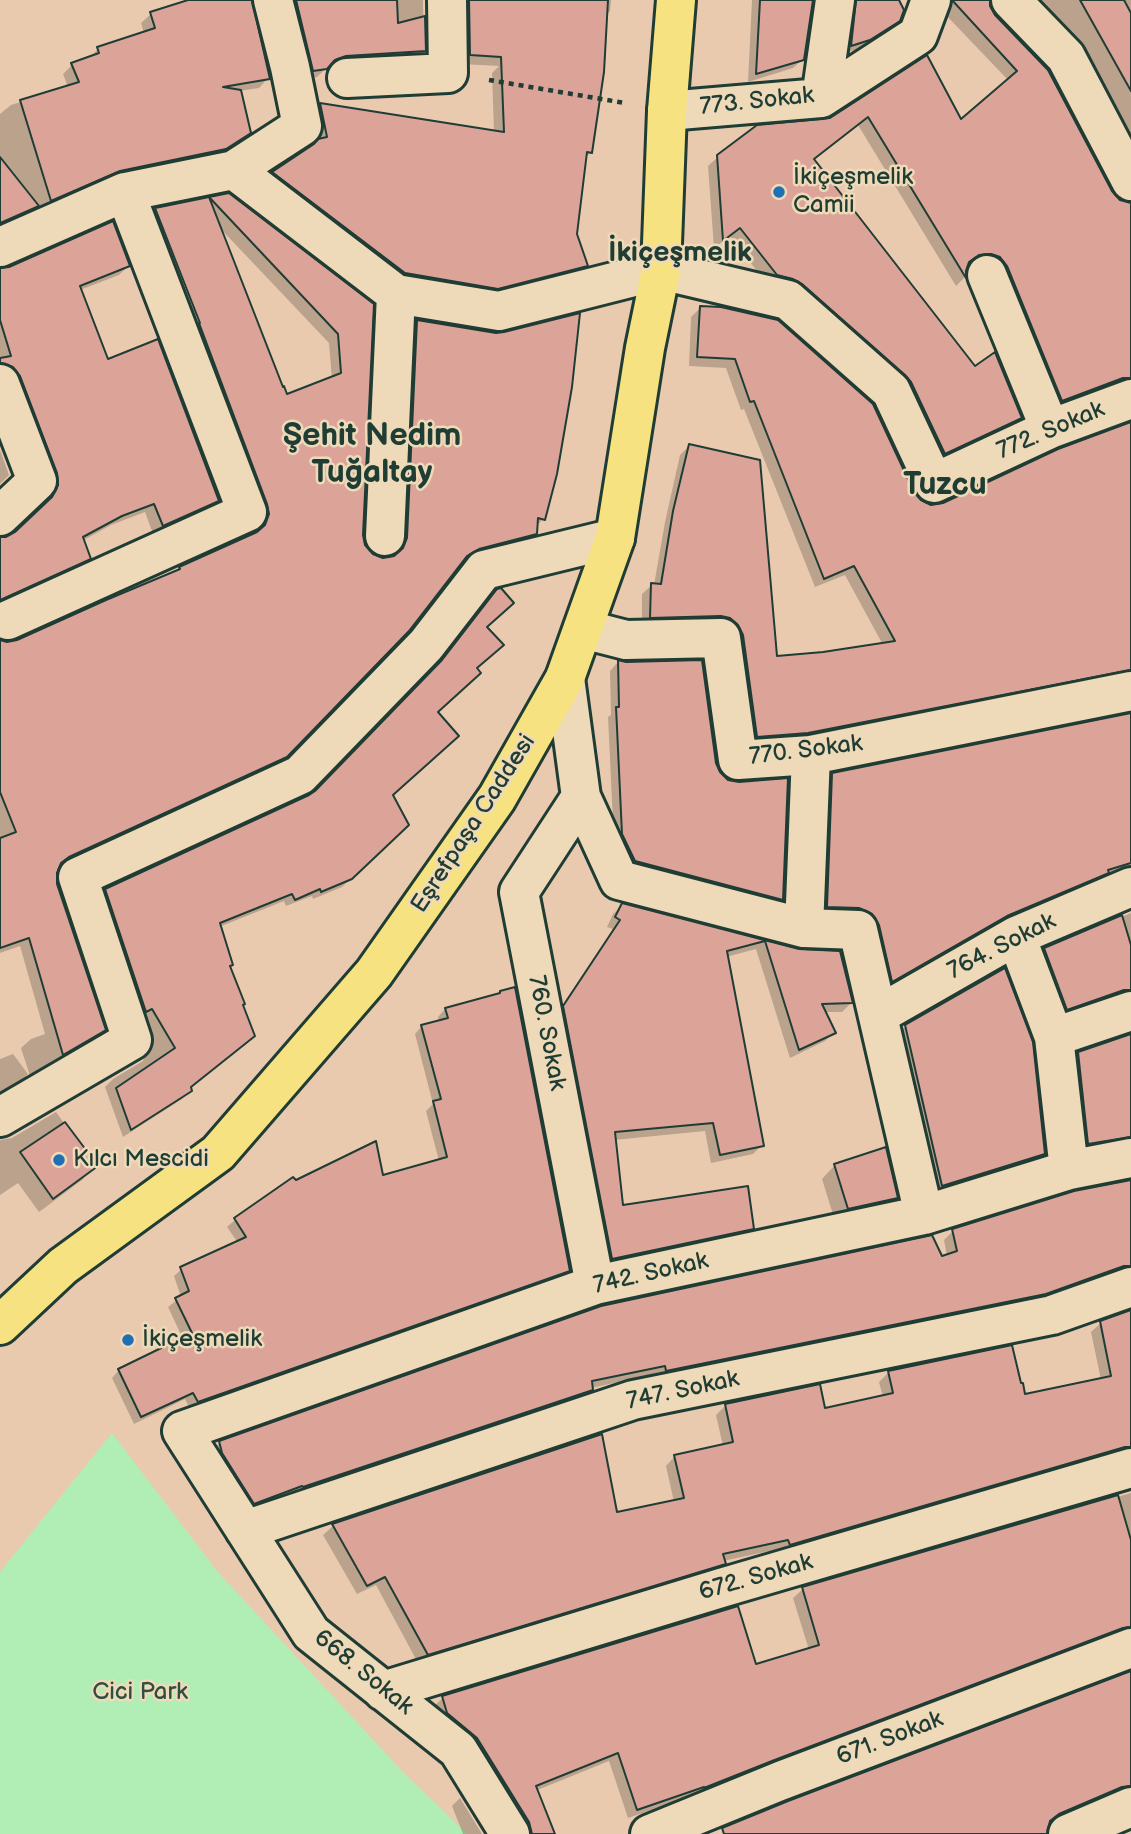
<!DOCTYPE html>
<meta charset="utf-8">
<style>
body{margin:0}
canvas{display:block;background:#e9caaf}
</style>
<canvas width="1131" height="1834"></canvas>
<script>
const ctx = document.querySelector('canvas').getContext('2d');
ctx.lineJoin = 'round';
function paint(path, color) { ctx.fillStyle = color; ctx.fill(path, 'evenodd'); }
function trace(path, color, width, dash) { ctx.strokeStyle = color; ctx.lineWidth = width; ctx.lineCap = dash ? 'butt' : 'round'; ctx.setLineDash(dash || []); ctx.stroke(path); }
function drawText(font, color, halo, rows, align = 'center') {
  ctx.font = font + ' "Balsamiq Sans",sans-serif'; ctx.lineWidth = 5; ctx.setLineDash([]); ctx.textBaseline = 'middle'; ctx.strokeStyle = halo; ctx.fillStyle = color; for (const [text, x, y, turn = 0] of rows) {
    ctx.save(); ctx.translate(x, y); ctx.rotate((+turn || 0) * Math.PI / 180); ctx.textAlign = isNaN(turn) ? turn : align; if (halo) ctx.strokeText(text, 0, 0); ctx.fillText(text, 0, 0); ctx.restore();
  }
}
paint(new Path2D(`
 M112,1433L217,1571L401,1770L467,1834H0V1572Z`), '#b0eeb5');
paint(new Path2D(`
 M194,0H239L268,78L259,88L239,91L249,133L239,142L215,158L0,227V114L11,105L68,87L63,74L72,65L89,58L98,49L144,33L141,23L151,14Z
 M290,0H423L424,50L415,59L336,64L326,68L317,77L305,79Z
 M458,0H611L610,11L605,17L591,152L584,159L575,235L586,266L575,276L487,298L394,283L263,183L273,173L316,144L310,115L320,105L494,132L492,73L499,66L461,64Z
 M752,0H811L803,59L793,68L748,82Z
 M845,0H897L899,20L888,30L859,49L842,54Z
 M941,0H988V5L1111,193L1118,201L1131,204V389L1053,409L980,262L968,263L964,271V278L956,286L858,125L813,160L975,368L1020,418L1010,427L935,462L767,284L730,236L714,248L708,166L718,157L830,120L927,58L960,122L1009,81L943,12Z
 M1023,0H1131V161Z
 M228,195L372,305L361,535L364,548L373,556L383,560L395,557L398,548L408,331L417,321L543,519L536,527V534L526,543L468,557L460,562L408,629L276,766L58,866L56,884L104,1030L94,1039L30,1076L21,1048L31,1039L45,1034L20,946L0,953V641L5,643L18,642L175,573L180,568L257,533L260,526L259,514L146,219L155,210ZM218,226L329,343L332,379L286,396Z
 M128,266L119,275L80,290L107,361L217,500L208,509L153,534L145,512L111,525L82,541L89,558L80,567L0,603V539H5L15,534L44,507L50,496L49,483L0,374V270Z
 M700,308L913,493L920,502L931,506L944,505L1131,424V681L797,742L748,745L734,645L642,626V594L652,585H654L665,522L680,455L689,446L776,658L883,645L845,575L815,587L744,409L741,410L726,368L689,366L691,317Z
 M0,450L9,475L0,484Z
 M485,627L475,669L436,712L391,795L407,824L342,887L313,899L312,896L286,906L284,901L219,927L228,967L189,1088L190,1090L182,1099L123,1137L105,1087L113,1079L143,1061L146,1053L145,1043L98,898L106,890L310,796Z
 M618,662L715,763L782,899L773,908L626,870L614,843L608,717L611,715L610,671Z
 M1131,715V877L1111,876L996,925L883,989L818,916L823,784L833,775Z
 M622,905L798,951L851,1003L842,1012H824L834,1032L825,1041L790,1058L756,949L726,957L762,1145L753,1154L711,1163L705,1131L614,1140L621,1207L752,1228L743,1237L604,1267L555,1016L613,929L607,927L613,914Z
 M1131,913V1001L1058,1018L1035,959L1045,949Z
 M501,992L568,1270L560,1278L190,1409L185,1399L134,1424L112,1378L119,1370L183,1339L168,1307L181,1297L174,1276L182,1269L238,1243L227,1227L235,1220L293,1180L295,1182L382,1177L439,1161L426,1111L433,1104L415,1034L422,1026L439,1022L438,1017L445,1009L498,995Z
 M906,1026L1043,1154L1036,1162L935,1193L898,1034Z
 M1131,1036V1148L1079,1152L1069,1063L1079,1054Z
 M13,1054L28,1074L14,1088L0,1096V1059Z
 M56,1112L95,1166L82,1180L39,1212L18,1183L0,1195V1140L12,1138Z
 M835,1165L896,1198L882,1211L835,1221L822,1179Z
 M1131,1182V1277L1035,1303L657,1379L656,1374L591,1388V1390L582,1399L245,1512L210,1452L220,1443L941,1258L947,1256L944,1240L953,1231Z
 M1131,1312V1458L780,1553L779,1549L723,1561L724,1563L714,1573L418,1663L376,1585L357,1594L323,1535L333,1526L600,1436L616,1514L674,1502L666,1466L675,1456L723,1446L716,1415L726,1405L824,1410L883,1397L879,1382L889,1372L1024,1396L1101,1380L1091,1332L1101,1323Z
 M1131,1493V1638L695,1796L694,1795L628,1818L609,1761L535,1791L553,1834H520L433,1707L443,1698L755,1666L809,1650L793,1598L803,1589Z
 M1131,1673V1797L1111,1796L1048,1823L1045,1834H869Z
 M460,1798L482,1834H463L452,1806Z`), '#0003');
const building = new Path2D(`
 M188,0H252L270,79L223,87L241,90L251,133L226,149L120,171L51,201L20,100L79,82L71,63L99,53L97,47L155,28L150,12Z
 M296,0H397L398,23L425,16L426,51L346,56L335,60L327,69L313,71Z
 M469,0H608L604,72L592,153L587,152L577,234L588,266L498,289L405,273L272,172L314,144L318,139L327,137L320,103L504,132L501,57L470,55Z
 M760,0H813L804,60L756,74Z
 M856,0H899L904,10L900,21L870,40L851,46Z
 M952,0H990V6L995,15L1048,70L1112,191L1120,200L1131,203V378H1123L1062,401L1007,266L1000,257L991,254L979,255L969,262L966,271V278L868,117L814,159L975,366L995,352L1022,418L945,454L911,382L905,375L802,284L793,279L777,275L740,228L723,241L717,155L757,125L830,118L927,55L961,119L1017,71Z
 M1080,0H1124L1131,13V91Z
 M0,157L39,206L0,223Z
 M229,193L374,304L363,535L365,545L373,554L383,558L394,556L403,548L407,538L417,320L496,333L504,332L580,313L572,387L557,474L545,520L538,518L537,534L479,549L467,556L409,631L287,757L69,857L61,863L57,873V884L106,1030L63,1055L29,938L0,948V838L16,832L0,792V640L7,642L17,640L106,600L180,569L179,567L257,532L265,525L269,514L267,504L199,323H200L155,208L209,197L283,387L284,386L287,394L341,373L338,334L209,197Z
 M113,221L130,266L80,286L108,359L158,339L219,501L163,526L154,504L122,516L83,537L91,559L0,600V537H6L15,532L52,497L58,485L57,473L20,376L13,367L0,363V358L11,356L0,320V268L9,267Z
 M700,306L721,307L778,320L873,404L914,492L921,500L931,505L943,503L1058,449L1131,422V670L808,733L757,737L743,635L738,625L730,618L721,616L650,618L651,583L661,584L673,511L689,444L760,460L777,656L823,652L895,641L854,566L824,579L754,401L750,402L735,359L697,357Z
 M501,588L514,603L487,627L504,645L477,668L481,673L438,712L459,736L393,795L409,825L352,879L321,892L320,889L295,900L292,894L220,923L233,965L230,966L245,1004L243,1005L255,1036L191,1087L192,1091L131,1130L116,1088L175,1048L152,1009L146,1012L105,889L309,795L315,791L442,660L497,589Z
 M618,660L626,662L702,660L716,763L720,772L728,780L739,782L788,778L783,900L635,861L622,834L616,707H619Z
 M1131,713V863L1108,870L1109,873L1007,916L892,982L879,925L872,914L859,908L827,907L832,773Z
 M622,903L799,949L840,951L853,1003L822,1004L836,1033L799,1050L765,941L727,951L764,1146L720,1155L713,1123L615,1132L623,1205L748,1186L754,1229L612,1259L563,1006L620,920L615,917Z
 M1122,915L1131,945V990H1124L1067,1010L1044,948Z
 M1005,968L1033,1042L1045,1154L942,1186L905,1025Z
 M515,987L570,1271L198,1402L193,1393L141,1417L118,1369L192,1333L175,1298L189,1291L180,1267L246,1237L234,1218L293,1177L296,1180L376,1141L383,1175L447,1157L433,1101L441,1099L421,1025L448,1018L445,1008L500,993V991Z
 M1131,1034V1137L1088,1144L1078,1052Z
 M65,1122L98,1166L53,1199L20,1152Z
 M886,1147L898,1198L848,1209L834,1164Z
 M1131,1180V1266H1124L1046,1294L666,1371L665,1366L592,1381L593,1390L303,1487L302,1486L254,1504L222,1453L219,1441L601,1306L932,1235L942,1256L957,1251L952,1229L1074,1191Z
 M1131,1310V1447H1125L790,1545L788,1540L723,1554L726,1564L428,1655L385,1577L367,1586L332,1524L602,1434L617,1512L684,1498L674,1455L733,1442L725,1404L820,1384L825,1408L893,1393L888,1371L1012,1345L1021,1383H1023L1025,1394L1111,1376L1100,1321Z
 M1118,1495L1131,1540V1627L1123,1628L772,1761L704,1788V1787L637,1810L618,1753L536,1786L555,1834H532L529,1822L477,1738L447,1713L442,1696L738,1606L756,1664L819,1645L802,1587Z
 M1131,1671V1786L1122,1787L1059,1814L1050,1821L1047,1834H724L722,1828L788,1801Z`);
paint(building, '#dca399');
trace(building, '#1f3d34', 2);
const street = new Path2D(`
 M1011,0L1066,57L1131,181
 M347,78L448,73L447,0
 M821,98L835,0
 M667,111L821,98L918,35L931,0
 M234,170L396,294L499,311L661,270L788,300L891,391L934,483L1050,429L1131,399
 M0,247L125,192L234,170L302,126L290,67L273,0
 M987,275L1050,429
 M0,384L37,481L0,516
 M385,536L396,294
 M8,620L247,512L125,192
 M583,629L626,640L721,638L738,760L811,755L1131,691
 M565,678L581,797L619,880L804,928L858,930L924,1215
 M581,797L519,892L595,1285
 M804,928L811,755
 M1016,936L1054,1037L1069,1170
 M878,1015L1016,936L1131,887
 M1054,1037L1131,1011
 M0,1117L132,1040L78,877L300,775L426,645L484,570L615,538
 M245,1530L633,1400L1052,1315L1131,1287
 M383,1691L721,1588L1131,1468
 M510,1834L458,1750L311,1633L182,1431L595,1285L924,1215L1069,1170L1131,1158
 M650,1834L780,1781L1131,1648
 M1068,1834L1131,1807`);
const primary = new Path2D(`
 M0,1325L63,1266L218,1153L374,973L497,798L565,678L615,538L645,348L661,270L667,111L676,0`);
trace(street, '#1f3d34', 44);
trace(primary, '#1f3d34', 44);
trace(new Path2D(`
 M489,80L625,103`), '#1f3d34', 4.5, [5, 5]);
trace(street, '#eedab8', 38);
trace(primary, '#f7e281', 38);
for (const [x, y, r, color] of [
 [779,192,7,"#1f6fb2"],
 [59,1160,7,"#1f6fb2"],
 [128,1340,7,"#1f6fb2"]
]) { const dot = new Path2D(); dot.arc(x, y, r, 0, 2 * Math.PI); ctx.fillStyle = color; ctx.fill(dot); trace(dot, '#eedab8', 2.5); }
drawText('24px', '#1f3d34', '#eedab8', [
 ["773. Sokak",757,102,-6],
 ["772. Sokak",1051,431,-23],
 ["770. Sokak",806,751,-7],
 ["Eşrefpaşa Caddesi",474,824,-57],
 ["764. Sokak",1002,947,-27],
 ["760. Sokak",546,1033,79],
 ["742. Sokak",651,1274,-13],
 ["747. Sokak",683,1391,-12],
 ["672. Sokak",756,1578,-16],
 ["668. Sokak",363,1673,39],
 ["671. Sokak",890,1739,-21]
]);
drawText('24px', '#1f3d34', '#eedab8', [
 ["İkiçeşmelik",793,178],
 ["Camii",793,206],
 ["Kılcı Mescidi",73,1160],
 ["İkiçeşmelik",142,1340]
], 'left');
drawText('24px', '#2e4f41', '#eedab8', [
 ["Cici Park",140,1693]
]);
drawText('bold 28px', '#1f3d34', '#eedab8', [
 ["İkiçeşmelik",680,254]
]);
drawText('bold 32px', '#1f3d34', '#eedab8', [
 ["Şehit Nedim",372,437],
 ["Tuğaltay",372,474],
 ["Tuzcu",945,486]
]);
</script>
